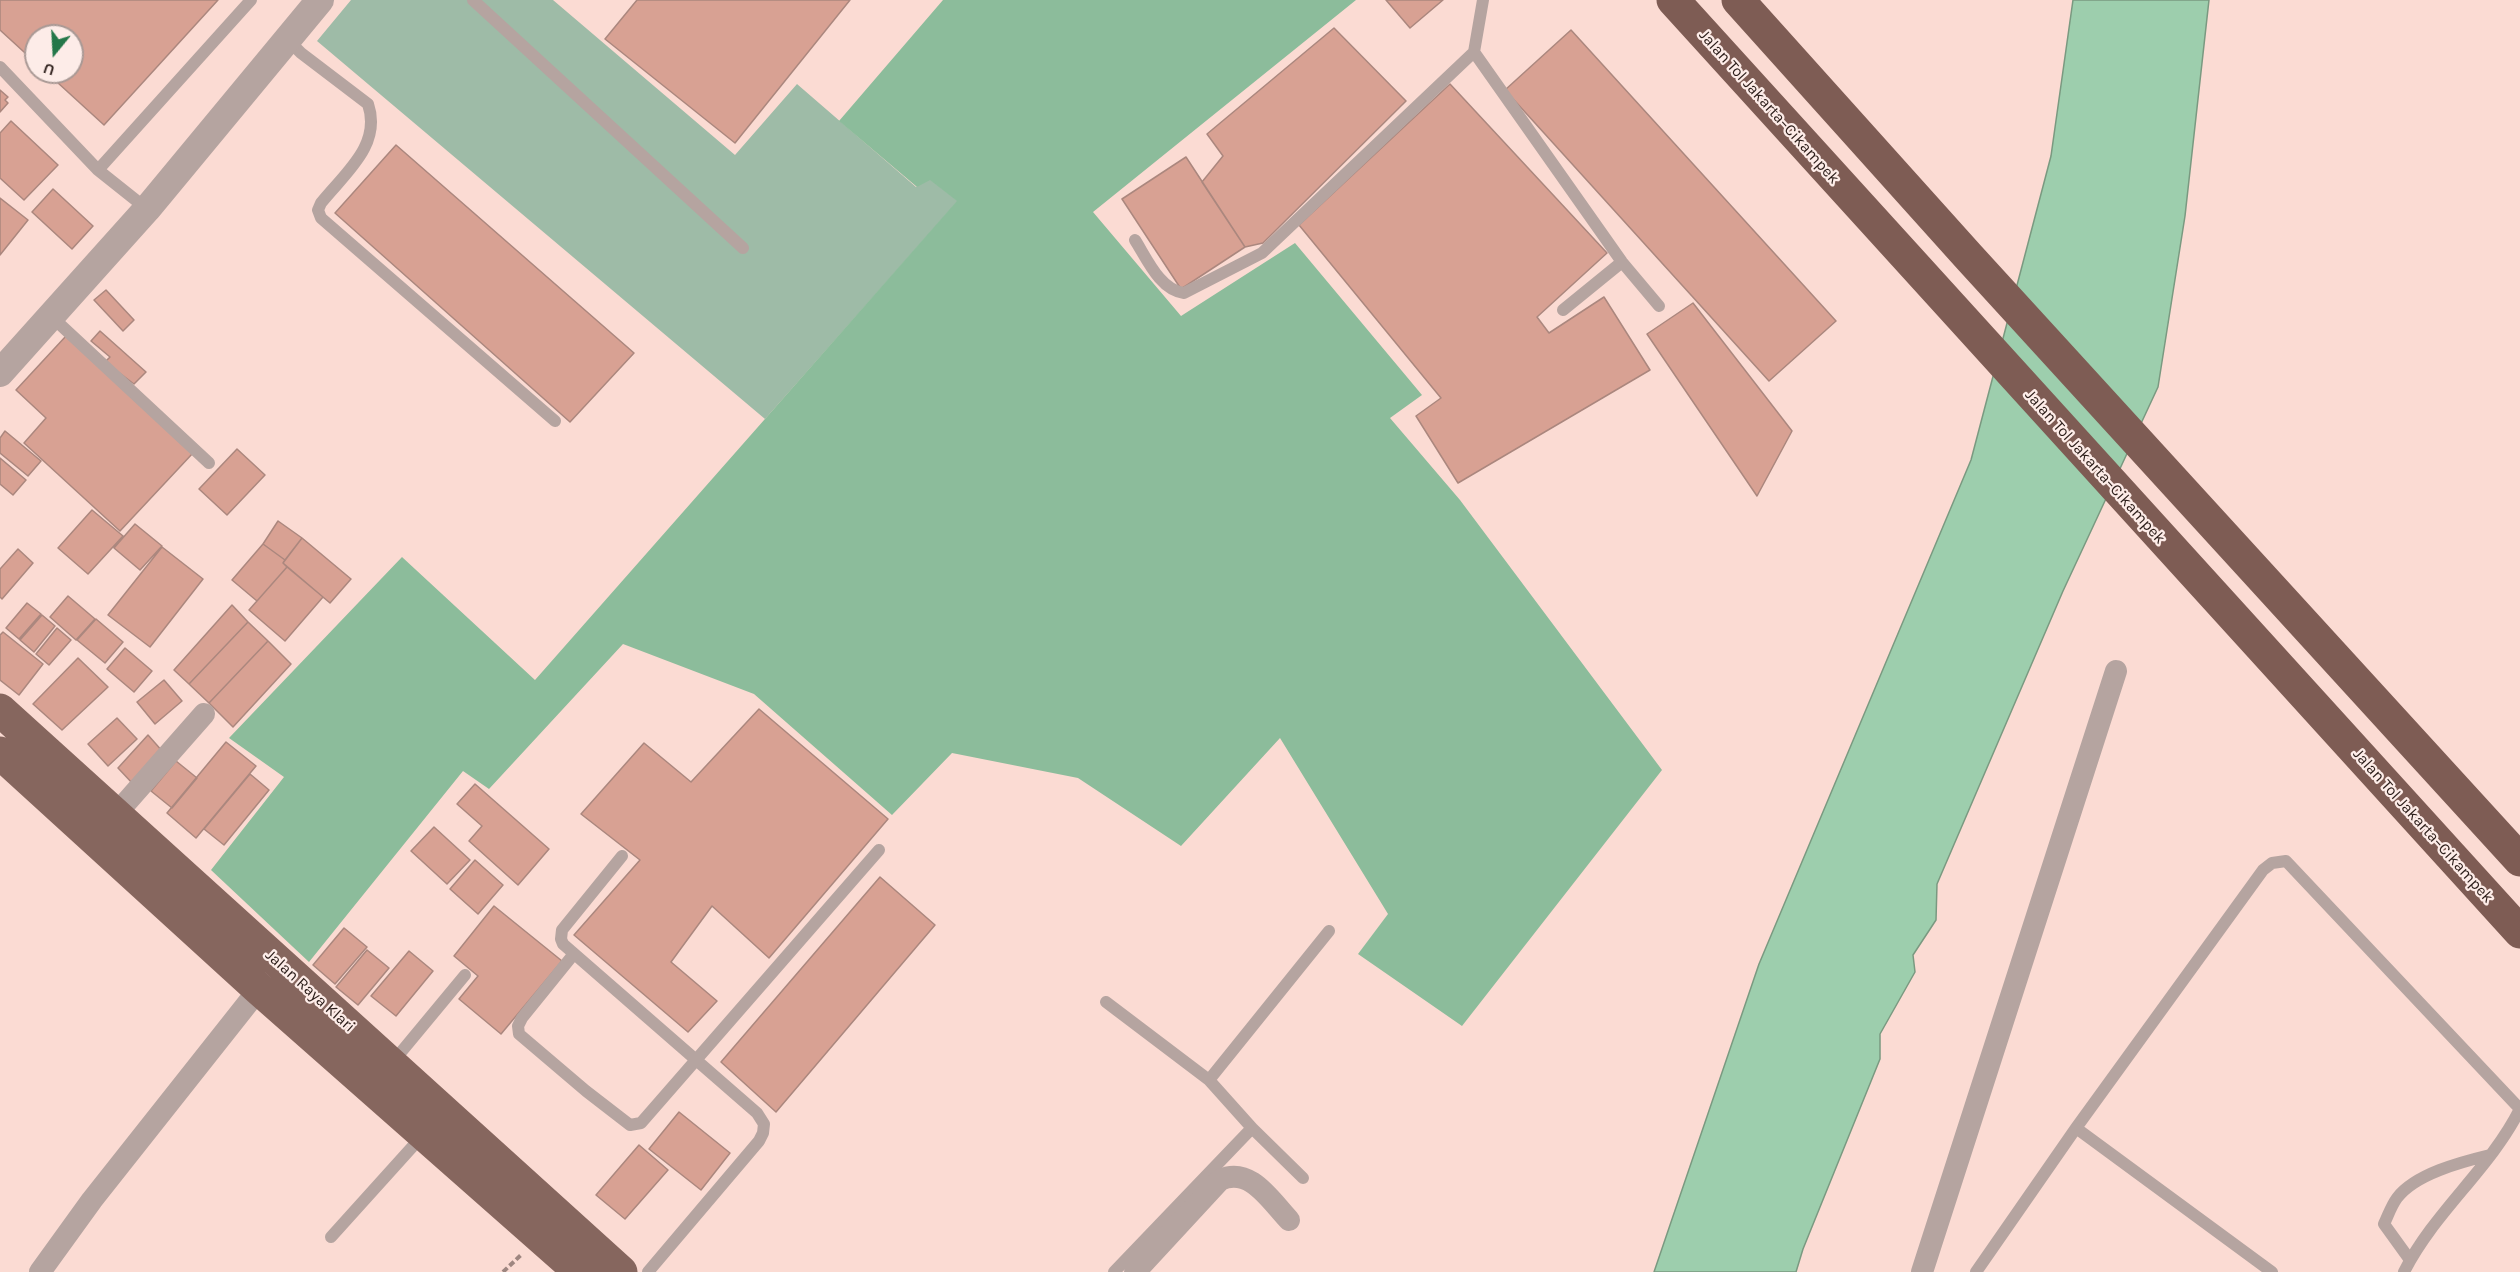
<!DOCTYPE html>
<meta charset="utf-8">
<style>
body{margin:0}
#map{position:relative;width:2520px;height:1272px;overflow:hidden;background:#fbdbd3;font-family:Karla,sans-serif}
canvas{display:block}
.north{position:absolute;left:24px;top:24px;width:60px;height:60px;box-sizing:border-box;background:#fdece8;border:2px solid #a99995;border-radius:50%;rotate:198deg;font-size:16px;font-weight:700;line-height:24px;text-align:center;color:#2a1c18}
.north::after{content:'';display:block;margin:auto;width:21px;height:27px;background:#247749;clip-path:polygon(50% 0,100% 100%,50% 72%,0 100%)}
</style>
<div id="map">
<canvas width="2520" height="1272"></canvas>
<div class="north">U</div>
</div>
<script>
const ctx = document.querySelector('canvas').getContext('2d');
ctx.lineJoin = 'round';
function paint(path, color) { ctx.fillStyle = color; ctx.fill(path, 'evenodd'); }
function trace(path, color, width, dash) { ctx.strokeStyle = color; ctx.lineWidth = width; ctx.lineCap = dash ? 'butt' : 'round'; ctx.setLineDash(dash || []); ctx.stroke(path); }
function drawText(font, color, halo, rows, align = 'center') {
  ctx.font = font + ' Karla,sans-serif'; ctx.lineWidth = 4.5; ctx.setLineDash([]); ctx.textBaseline = 'middle'; ctx.strokeStyle = halo; ctx.fillStyle = color; for (const [text, x, y, turn = 0] of rows) {
    ctx.save(); ctx.translate(x, y); ctx.rotate((+turn || 0) * Math.PI / 180); ctx.textAlign = isNaN(turn) ? turn : align; if (halo) ctx.strokeText(text, 0, 0); ctx.fillText(text, 0, 0); ctx.restore();
  }
}
paint(new Path2D(`
 M351,0H553L735,155L797,84L916,187L930,179L958,201L765,419L317,41Z`), '#9ebba7');
paint(new Path2D(`
 M943,0H1356L1093,212L1181,316L1295,243L1422,395L1390,418L1460,500L1662,770L1462,1026L1358,954L1388,914L1280,738L1181,846L1078,778L952,753L892,815L754,694L623,644L489,789L463,771L309,962L211,870L284,777L229,738L402,557L535,680L957,201L930,180L917,187L839,121Z`), '#8cbc9b');
const water = new Path2D(`
 M2073,0H2209L2185,216L2158,387L2063,591L1937,884L1936,920L1913,955L1915,972L1880,1034V1059L1803,1249L1796,1272H1654L1759,964L1971,460L2051,156Z`);
paint(water, '#9dcead');
trace(water, '#7a9980', 1.5);
const building = new Path2D(`
 M0,0H218L104,125L46,72H72V36H36V63L0,30Z
 M637,0H850L735,143L605,39Z
 M1386,0H1443L1410,28Z
 M1334,28L1406,101L1263,243L1245,247L1202,182L1223,156L1207,134Z
 M1571,30L1836,321L1769,381L1505,90Z
 M1450,84L1607,253L1537,317L1549,333L1604,297L1650,370L1458,483L1416,416L1441,398L1299,225Z
 M0,90L8,97L5,100L8,103L0,112Z
 M11,121L58,165L24,200L0,178V133Z
 M396,145L634,353L570,422L335,213Z
 M1186,157L1245,247L1181,289L1122,199Z
 M53,189L93,226L72,249L32,212Z
 M0,198L28,220L0,255Z
 M106,290L134,320L123,331L94,300Z
 M1693,303L1792,431L1757,496L1647,334Z
 M100,331L146,372L134,384L105,362L110,357L91,341Z
 M66,336L193,453L120,531L24,443L46,418L16,390Z
 M5,431L41,461L28,476L0,453V438Z
 M237,449L265,475L227,515L199,489Z
 M0,458L26,480L13,495L0,484Z
 M92,510L123,536L88,574L58,548Z
 M278,521L302,538L285,560L263,544Z
 M135,524L162,546L140,570L114,548Z
 M302,538L351,579L330,603L283,563Z
 M263,544L285,560L283,563L287,567L257,601L232,580Z
 M162,547L203,579L150,647L108,615Z
 M18,549L33,563L2,599L0,597V569Z
 M287,567L323,597L285,641L249,610Z
 M68,596L95,619L76,640L50,617Z
 M27,603L41,614L19,639L6,628Z
 M232,605L248,622L189,684L174,670Z
 M42,615L55,626L34,652L20,640Z
 M96,619L123,642L105,663L77,640Z
 M248,622L268,641L209,703L189,684Z
 M57,628L71,640L49,665L36,654Z
 M3,632L43,664L19,695L0,680V635Z
 M268,641L291,664L233,727L209,703Z
 M125,648L152,671L134,692L107,669Z
 M78,658L108,687L62,730L33,704Z
 M164,680L182,701L155,724L137,702Z
 M759,709L888,819L769,958L712,906L671,962L717,1001L688,1032L574,935L640,860L581,814L644,743L691,782Z
 M117,718L137,739L108,766L88,744Z
 M148,735L163,752L134,785L118,768Z
 M226,742L256,766L196,838L167,813Z
 M176,761L197,778L172,808L151,791Z
 M250,774L269,790L224,845L204,829Z
 M475,784L549,849L518,885L469,841L482,826L457,804Z
 M434,827L470,860L447,884L411,851Z
 M475,860L503,885L478,914L450,889Z
 M880,877L935,925L776,1112L721,1062Z
 M494,906L562,961L501,1034L459,999L478,976L454,956Z
 M344,928L367,947L335,984L313,965Z
 M367,950L389,968L358,1005L336,987Z
 M409,951L433,971L396,1016L371,996Z
 M679,1112L730,1153L701,1190L649,1149Z
 M639,1145L668,1170L625,1219L596,1195Z`);
paint(building, '#d8a193');
trace(building, '#ab877e', 1.5);
trace(new Path2D(`
 M503,1272L522,1254`), '#9e8680', 4, [6, 3]);
trace(new Path2D(`
 M473,0L743,248
 M1483,0L1474,52L1622,262L1659,306
 M287,39L301,53L368,104C382,145 345,173 321,203L318,210L321,218L555,421
 M0,67L98,170L147,209
 M98,170L251,0
 M1135,240C1147,259 1160,290 1184,293L1262,253L1474,52
 M1563,310L1622,262
 M52,317L209,463
 M622,856L562,930L561,939L563,944L757,1113L764,1124L763,1133L759,1141L648,1272
 M573,955L522,1018L518,1026L519,1034L586,1091L630,1125L641,1123L879,850
 M1106,1002L1209,1080L1252,1128L1114,1272
 M392,1063L465,975
 M1209,1080L1329,931
 M1252,1128L1303,1178
 M2076,1128L2272,1272
 M331,1237L423,1135
 M2410,1260L2384,1224C2388,1216 2391,1206 2397,1198C2415,1174 2461,1162 2490,1155
 M1976,1272L2076,1128L2263,870L2272,863L2286,861L2520,1109C2490,1169 2434,1212 2404,1272`), '#b5a4a0', 12);
trace(new Path2D(`
 M116,814L204,714
 M40,1272L92,1200L259,989
 M1135,1272L1220,1180C1250,1166 1270,1200 1289,1220
 M1922,1272L2116,671`), '#b5a4a0', 22);
trace(new Path2D(`
 M0,373L147,209L320,0`), '#b5a4a0', 28);
trace(new Path2D(`
 M0,710L621,1272
 M0,753L259,989L580,1272`), '#86665e', 33);
trace(new Path2D(`
 M1673,0L2520,932
 M1738,0L1968,256L2520,860`), '#7e5c54', 33);
drawText('16px', '#2a1c18', '#fdece8', [
 ["Jalan Tol Jakarta–Cikampek",1769,107,48],
 ["Jalan Tol Jakarta–Cikampek",2095,467,48],
 ["Jalan Tol Jakarta–Cikampek",2423,826,48],
 ["Jalan Raya Klari",310,991,42]
]);
</script>
